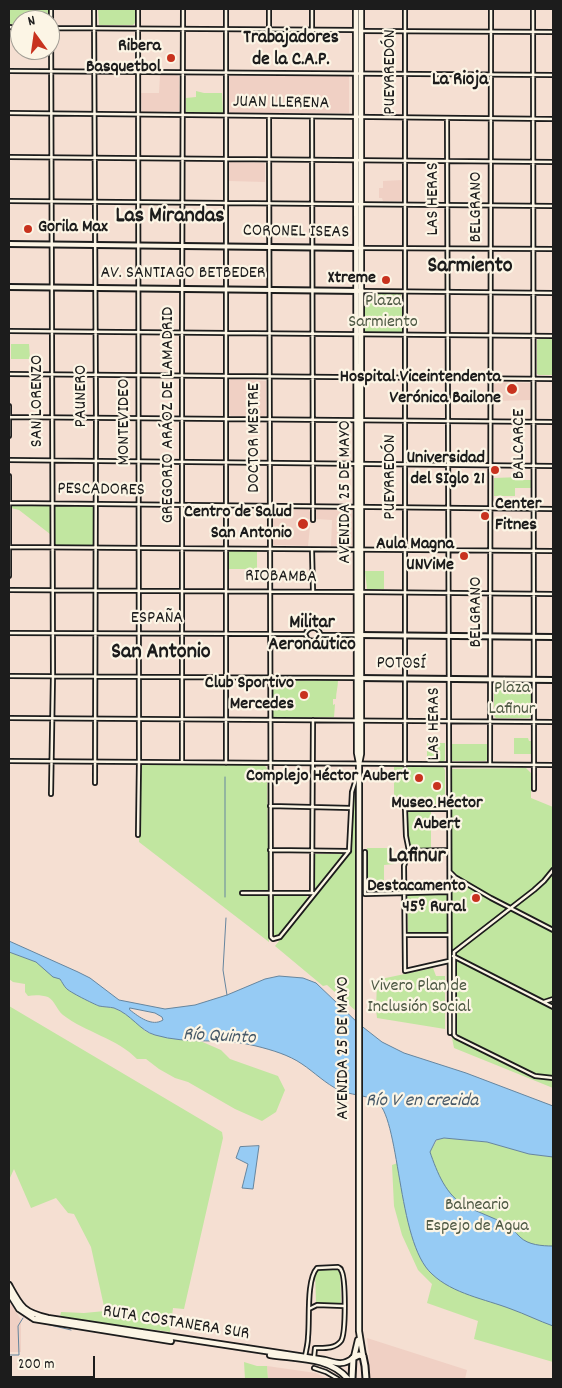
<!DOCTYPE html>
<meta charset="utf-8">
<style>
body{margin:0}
#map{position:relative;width:562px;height:1388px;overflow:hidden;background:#f5dfd2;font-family:Dekko,sans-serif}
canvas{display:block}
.frame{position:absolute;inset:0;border:10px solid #1c1c1c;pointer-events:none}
.north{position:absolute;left:10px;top:10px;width:50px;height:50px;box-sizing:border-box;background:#fcf5e5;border:1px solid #a29e95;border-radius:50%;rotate:346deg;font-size:14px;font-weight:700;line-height:20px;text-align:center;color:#1c1c1c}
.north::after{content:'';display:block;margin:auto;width:18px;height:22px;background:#c8321e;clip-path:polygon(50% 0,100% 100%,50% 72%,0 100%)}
.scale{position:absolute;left:10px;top:1356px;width:85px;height:22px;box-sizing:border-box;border:2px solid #1c1c1c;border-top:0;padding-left:6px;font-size:15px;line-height:18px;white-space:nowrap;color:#1c1c1c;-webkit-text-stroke:4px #fcf5e5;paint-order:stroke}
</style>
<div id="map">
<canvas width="562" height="1388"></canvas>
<div class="frame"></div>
<div class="north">N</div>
<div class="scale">200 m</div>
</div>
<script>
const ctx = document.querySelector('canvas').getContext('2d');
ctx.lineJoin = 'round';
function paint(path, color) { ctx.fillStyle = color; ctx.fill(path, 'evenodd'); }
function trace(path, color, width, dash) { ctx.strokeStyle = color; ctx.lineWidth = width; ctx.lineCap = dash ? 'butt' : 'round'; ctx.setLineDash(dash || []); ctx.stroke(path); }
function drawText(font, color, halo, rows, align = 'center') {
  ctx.font = font + ' Dekko,sans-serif'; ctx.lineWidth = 4.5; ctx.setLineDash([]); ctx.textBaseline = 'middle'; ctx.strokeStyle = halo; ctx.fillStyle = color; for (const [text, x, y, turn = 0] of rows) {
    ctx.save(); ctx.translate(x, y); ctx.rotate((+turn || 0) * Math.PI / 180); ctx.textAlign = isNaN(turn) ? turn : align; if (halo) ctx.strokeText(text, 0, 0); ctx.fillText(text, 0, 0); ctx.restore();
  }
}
paint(new Path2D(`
 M160,75H177L179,77V111L142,112L141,93H159Z
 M229,76H349V113H229Z
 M230,162L264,163L265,165V182L229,181V164Z
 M402,180V200L400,201H383L382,198H379V188H383V181Z
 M231,379L266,381V415L264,417L231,416L229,414V381Z
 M495,382L530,383L531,400L494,401V383Z
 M274,509H308L310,511V519H301V522H298L299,526H310L308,546L274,545L272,543V510Z
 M316,509L352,510L353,545L331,546L332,520L316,519Z
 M9,1300L21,1320V1352H9Z
 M367,1338L467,1370L465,1379H369V1354Z
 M267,1366L316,1373L328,1379H268Z`), '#f0d0c4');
paint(new Path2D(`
 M9,9H48V20H20V24H9Z
 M98,9H135V23L133,25H99Z
 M196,91L204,93H222L223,113H186V98L196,97Z
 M365,293L401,294L403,332H365L363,295Z
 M539,339H553V375H539L537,374V340Z
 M11,344H29L30,359H11Z
 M520,477L521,480H531V488H515V496H494V478Z
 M50,504V534L19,510L11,508L12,505Z
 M54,505H93V545H55Z
 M229,551H257V569H228Z
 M365,571H384V589H367Z
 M338,680C338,687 336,692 336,699H333V705L335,704L334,717L272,718V681Z
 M495,682H529L531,685V716L529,718H496L494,716V684Z
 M514,738H528L529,741H531V754H514Z
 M427,743H445V760L443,762H427Z
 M451,744H488V759L485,761H453L451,760Z
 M143,764L264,765L267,768L269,942L139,842L141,766Z
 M394,767H443L445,770V804H394Z
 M526,768L531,773V798L553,807V1088L454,1048L451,1033V769Z
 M356,785L357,796V1012L327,985L323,986L275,946L351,850L353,805Z
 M431,810V849H411L408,832V811Z
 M367,848H394V864L384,865V886H379V891H367Z
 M314,854H343L314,890Z
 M448,893V934L408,933L407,894Z
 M273,895H306L308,899L279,935L275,937L272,934Z
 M9,952L36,962L60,979L75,993L99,1006L114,1008L126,1014L134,1019L145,1031L154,1035L181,1040H198L221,1050L230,1059L278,1076L285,1090L276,1112L262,1121L235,1109L188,1082L175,1078L159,1069L146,1059H137C118,1039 85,1032 63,1015C57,1010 55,1001 48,997C42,995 34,995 28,996L25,992V984L13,982L9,979Z
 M433,968L436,976H445V1029L377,1018L376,1009L377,982L381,979Z
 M9,1006L222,1132L223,1138L184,1309L173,1308L170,1332L60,1317L61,1312L84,1313L105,1311L91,1247L74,1214L68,1213L56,1198L31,1208L14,1169L9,1180Z
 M444,1138L487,1142L529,1154L553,1157V1362L474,1339L478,1321L427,1303L432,1284L418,1270L402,1235L394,1206L392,1165L430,1152L437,1140Z
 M315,1270H340L341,1303H316Z
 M244,1362L257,1366H267L268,1379H245Z`), '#c1e6a0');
const water = new Path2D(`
 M9,941L78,972L90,978L119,1000L165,1009L195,1005L227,995L265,979L279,976L303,978L316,983L359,1024L382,1042L404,1053L466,1073L553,1106V1157L529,1154L487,1142L444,1138L436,1140L430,1152C437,1172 446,1196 466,1206C479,1213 493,1217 505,1224C511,1227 515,1232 520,1237C528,1245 542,1246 553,1246V1326C539,1321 525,1314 511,1309C485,1299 453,1294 432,1274C396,1242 401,1114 375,1100C365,1095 350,1095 339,1090C326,1084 314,1072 302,1064C289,1055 272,1050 256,1046C223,1037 188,1045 155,1035C140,1031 131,1014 114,1008C110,1007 104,1007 99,1006C94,1004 69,992 66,988C64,986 62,982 60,979L53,977L36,962L9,952ZM130,1008L155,1013L162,1017L163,1020C152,1027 139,1017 130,1010Z
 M259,1146L253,1189L242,1188L248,1164L236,1158L240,1147Z`);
paint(water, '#96cbf4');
trace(water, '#65859e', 1);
trace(new Path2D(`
 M225,777V897
 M226,918L223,970L227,995
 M14,1306L29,1320L71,1330
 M9,1355H19L18,1326L23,1318`), '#65859e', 1);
const street = new Path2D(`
 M94,9L96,418L95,783
 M226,9V763
 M405,9V765
 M533,9L534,789
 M9,27L20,28
 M51,28L356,30
 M269,30V9
 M312,30V9
 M361,31L553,32
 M9,71L553,75
 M9,113L553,119
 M269,116L271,937L273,939L280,937L349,851
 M312,117L313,520
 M447,118L450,1033
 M9,157L553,162
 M9,201L553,206
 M362,248L553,249
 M362,291L553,293
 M9,331L553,336
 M9,374L553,379
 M9,406V436
 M9,417L553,422
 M9,460L553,466
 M9,476V576
 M9,503L553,509
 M9,547L553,551
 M312,550L313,591
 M9,590L357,592
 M361,592L553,594
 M9,633L296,634H305C309,626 318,626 321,635
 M305,634L308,640L314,641L321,635H357
 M9,676L357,678
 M9,718L553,722
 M9,761L553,765
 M182,762V333L183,9
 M490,764L491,9
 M51,794L53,675L51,9
 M270,806L351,808
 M448,809H405L406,836L409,851L404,866L405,971L449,961
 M138,835L139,762L138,9
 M270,850L348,851
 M349,851L352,792L357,776
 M409,851L449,850
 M365,852V894L449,892
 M553,870L544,881L534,890L454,952V1035L456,1037L535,1076L553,1078
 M450,872L455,877L491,898L553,930
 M242,893H313
 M312,893L313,720
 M405,935H449
 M453,956L553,1007
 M544,1002L553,999
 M309,1309L317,1305L344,1306
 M305,1357C306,1350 308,1344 308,1337C310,1320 306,1280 317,1268L338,1267C339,1268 341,1268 341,1270C346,1277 346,1334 341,1341C335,1349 324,1348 315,1348L314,1358
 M314,1368L326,1372L338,1379`);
const secondary = new Path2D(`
 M9,244L357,248
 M9,287L362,291
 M359,635L553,637
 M358,678L553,680`);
const primary = new Path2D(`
 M356,9L357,753L359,763
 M361,9V754L359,764V1331L363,1356
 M9,1285C21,1307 23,1312 48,1318L325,1360C336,1363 343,1366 353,1358
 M9,1293L19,1309L34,1319L171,1341
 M270,1355C297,1359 330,1357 348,1379
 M354,1357L358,1340`);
const highway = new Path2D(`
 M352,1379L353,1358L359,1355L363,1356L365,1366L366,1379`);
trace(street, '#1c1c1c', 6);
trace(secondary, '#1c1c1c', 8);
trace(primary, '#1c1c1c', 8);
trace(highway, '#1c1c1c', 9);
trace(street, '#fcf5e5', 2.5);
trace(secondary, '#fcf5e5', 4);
trace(primary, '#fcf5e5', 4.5);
trace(highway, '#fcf5e5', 5);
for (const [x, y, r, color] of [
 [171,58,5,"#c8321e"],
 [28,229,5,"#c8321e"],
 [386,280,5,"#c8321e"],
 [512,389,6,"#c8321e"],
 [495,470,5,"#c8321e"],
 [485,516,5,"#c8321e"],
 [303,524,6,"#c8321e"],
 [464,556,5,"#c8321e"],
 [304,695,5,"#c8321e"],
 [419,778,5,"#c8321e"],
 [437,786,5,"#c8321e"],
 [476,898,5,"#c8321e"]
]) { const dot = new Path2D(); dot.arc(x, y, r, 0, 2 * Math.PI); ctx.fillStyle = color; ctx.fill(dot); trace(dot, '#fcf5e5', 2); }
drawText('bold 18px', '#1c1c1c', '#fcf5e5', [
 ["Ribera",161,48],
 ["Basquetbol",161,69],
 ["Gorila Max",38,229,"left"],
 ["Xtreme",376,280],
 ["Hospital Viceintendenta",501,379],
 ["Verónica Bailone",501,400],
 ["Universidad",485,460],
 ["del SIglo 21",485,481],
 ["Center",495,506,"left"],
 ["Fitnes",495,527,"left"],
 ["Centro de Salud",292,514],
 ["San Antonio",292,535],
 ["Aula Magna",454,546],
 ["UNViMe",454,567],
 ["Club Sportivo",294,685],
 ["Mercedes",294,706],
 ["Complejo Héctor Aubert",409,778],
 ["Museo Héctor",437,805,"center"],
 ["Aubert",437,826,"center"],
 ["Destacamento",466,888],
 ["45º Rural",466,909]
], 'right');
drawText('18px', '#1c1c1c', '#fcf5e5', [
 ["PUEYRREDÓN",392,72,-90],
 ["JUAN LLERENA",281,104,1],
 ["LAS HERAS",435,199,-90],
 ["BELGRANO",478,207,-90],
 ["CORONEL ISEAS",296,233,1],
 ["AV. SANTIAGO BETBEDER",183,275],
 ["PAUNERO",83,396,-90],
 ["SAN LORENZO",39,401,-90],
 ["GREGORIO ARÁOZ DE LAMADRID",170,415,-90],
 ["MONTEVIDEO",126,422,-90],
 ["DOCTOR MESTRE",256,438,-90],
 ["BALCARCE",521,444,-90],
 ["PUEYRREDÓN",392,477,-90],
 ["PESCADORES",101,491,1],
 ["AVENIDA 25 DE MAYO",347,492,-90],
 ["RIOBAMBA",281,578,1],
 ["BELGRANO",478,612,-90],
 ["ESPAÑA",157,620],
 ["POTOSÍ",401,665,1],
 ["LAS HERAS",436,724,-90],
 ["AVENIDA 25 DE MAYO",345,1048,-90],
 ["RUTA COSTANERA SUR",176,1324,9]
]);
drawText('18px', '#4e5944', '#fcf5e5', [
 ["Plaza",383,303],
 ["Sarmiento",383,324],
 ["Plaza",512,690],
 ["Lafinur",512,711],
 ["Vivero Plan de",419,988],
 ["Inclusión Social",419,1009],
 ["Balneario",477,1207],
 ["Espejo de Agua",477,1228]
]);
drawText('bold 19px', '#1c1c1c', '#fcf5e5', [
 ["Trabajadores",291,39],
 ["de la C.A.P.",291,61],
 ["La Rioja",460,81],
 ["Militar",312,624],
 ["Aeronáutico",312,646]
]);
drawText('italic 19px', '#475968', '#fcf5e5', [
 ["Río Quinto",219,1038,3],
 ["Río V en crecida",422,1102]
]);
drawText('bold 22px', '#1c1c1c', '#fcf5e5', [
 ["Las Mirandas",170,218],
 ["Sarmiento",470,268],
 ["San Antonio",161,654],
 ["Lafinur",417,858]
]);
</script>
